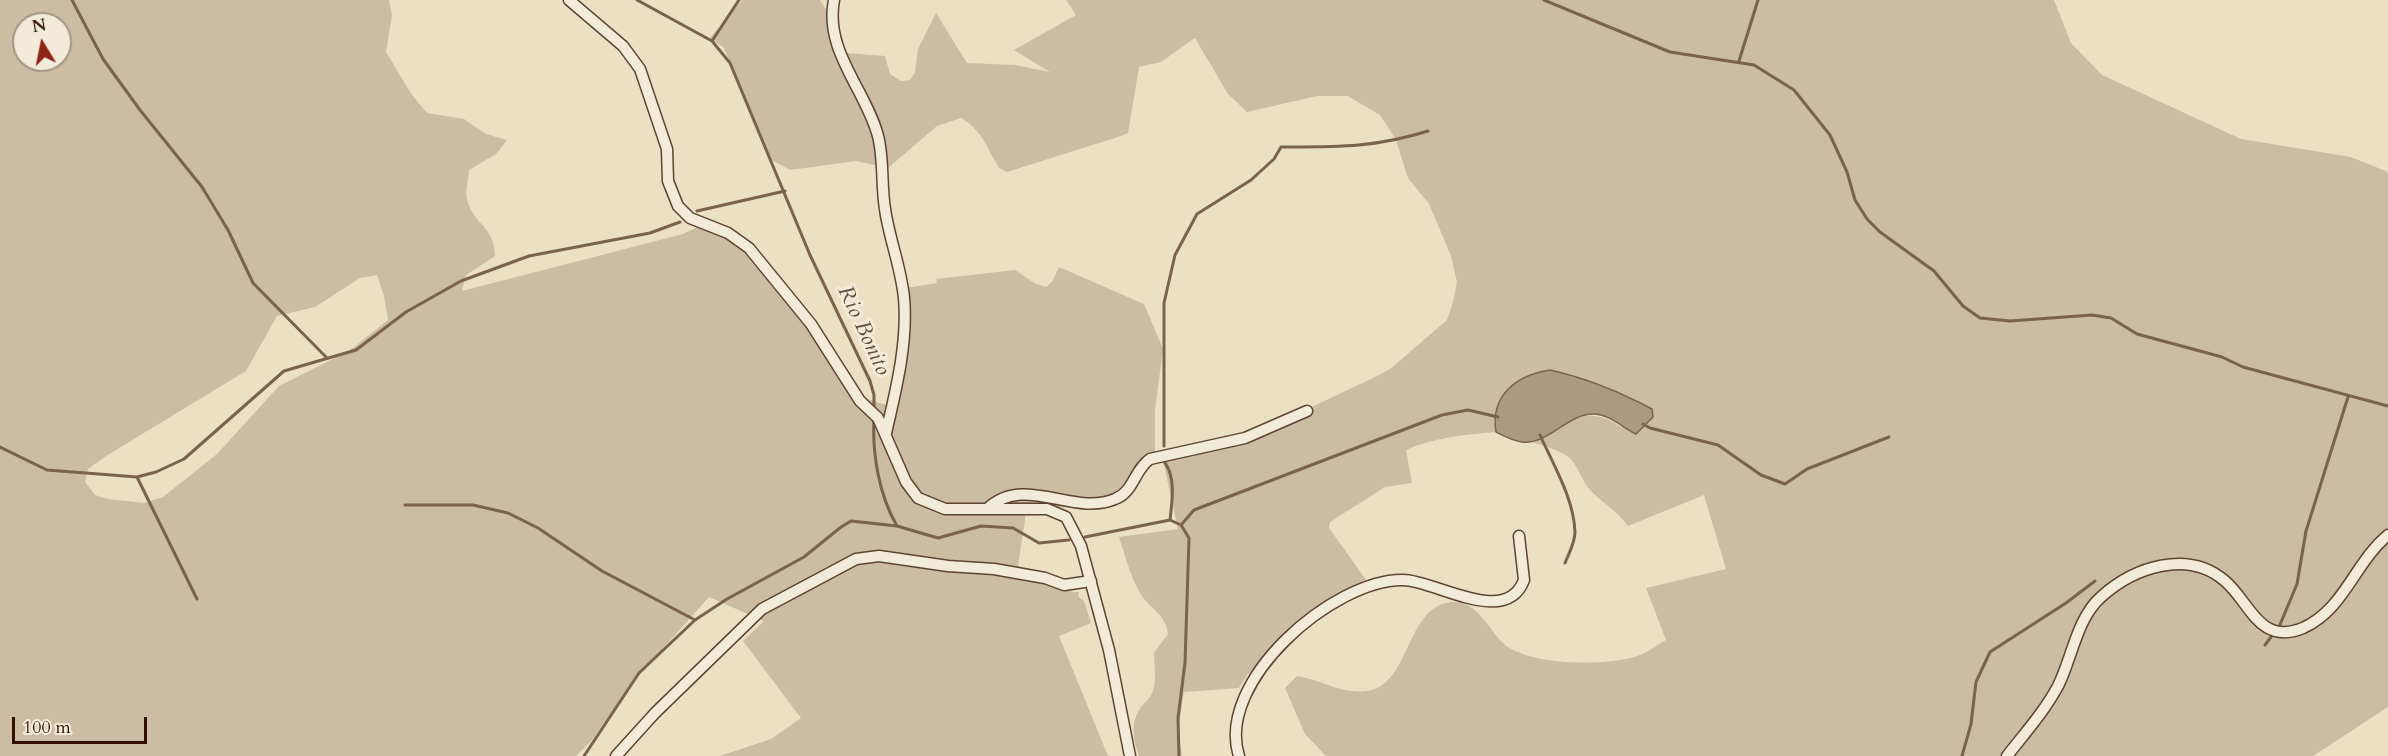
<!DOCTYPE html>
<style>
body{margin:0}
#map{position:relative;width:2388px;height:756px;overflow:hidden;background:#ebe0c4;font-family:Cardo,serif}
canvas{display:block}
.north{position:absolute;left:12px;top:12px;width:60px;height:60px;box-sizing:border-box;background:#f2ebd9;border:2px solid #a49383;border-radius:50%;rotate:350deg;font-size:16px;font-weight:700;line-height:24px;text-align:center;color:#300f01}
.north::after{content:'';display:block;margin:auto;width:21px;height:27px;background:#8f2418;clip-path:polygon(50% 0,100% 100%,50% 72%,0 100%)}
.scale{position:absolute;left:12px;top:717px;width:135px;height:27px;box-sizing:border-box;border:3px solid #300f01;border-top:0;padding-left:8px;font-size:18px;line-height:21px;white-space:nowrap;color:#300f01;-webkit-text-stroke:4px #f2ebd9;paint-order:stroke}
</style>
<div id="map">
<canvas width="2388" height="756"></canvas>
<div class="north">N</div>
<div class="scale">100 m</div>
</div>
<script>
const ctx = document.querySelector('canvas').getContext('2d');
ctx.lineJoin = 'round';
function paint(path, color) { ctx.fillStyle = color; ctx.fill(path, 'evenodd'); }
function trace(path, color, width, dash) { ctx.strokeStyle = color; ctx.lineWidth = width; ctx.lineCap = dash ? 'butt' : 'round'; ctx.setLineDash(dash || []); ctx.stroke(path); }
function drawText(font, color, halo, rows, align = 'center') {
  ctx.font = font + ' Cardo,serif'; ctx.lineWidth = 6; ctx.setLineDash([]); ctx.textBaseline = 'middle'; ctx.strokeStyle = halo; ctx.fillStyle = color; for (const [text, x, y, turn = 0] of rows) {
    ctx.save(); ctx.translate(x, y); ctx.rotate((+turn || 0) * Math.PI / 180); ctx.textAlign = isNaN(turn) ? turn : align; if (halo) ctx.strokeText(text, 0, 0); ctx.fillText(text, 0, 0); ctx.restore();
  }
}
paint(new Path2D(`
 M0,0H389L392,15L386,52L412,95L427,113L464,119L486,134L507,140L496,154L469,170C469,178 465,190 467,199C473,225 495,226 495,256L466,275L462,291L683,234L700,226L742,245L836,358L865,398L889,406L891,400L906,288L937,283L936,279L1015,270L1036,284L1046,287L1052,282L1059,267L1144,304L1163,349L1155,410V457L1117,493L1082,508L1027,506L1018,566L1052,574L1072,592H1079L1078,596L1084,601L1091,623L1059,636L1108,756H720L771,739L801,718L743,641L764,621L709,597L633,682L592,740L576,756H0ZM24,24H60V60H24ZM377,275L384,296L388,320L349,351L279,386L217,454L163,497L144,503L108,499L95,495L85,482L88,469L106,456L246,371L277,316L315,307L360,278Z
 M742,0H820L840,32L846,53L885,56L890,74L901,81L910,80L915,73L918,49L936,13L967,63L1015,65L1050,72L1014,50L1076,15L1066,0H2054L2071,43L2102,75L2241,139L2351,157L2388,172V707L2313,756H1326L1305,734L1285,688L1297,676C1323,680 1339,694 1367,691C1412,685 1405,602 1455,602C1477,602 1489,629 1502,642C1525,666 1604,666 1634,657C1645,654 1656,646 1666,640L1646,588L1726,569L1704,495L1628,526C1618,512 1606,505 1594,494C1584,485 1581,474 1574,463C1566,451 1546,447 1533,442C1567,425 1585,401 1622,428L1631,397C1625,395 1619,395 1613,392C1597,385 1584,378 1568,374L1495,426L1496,432C1464,435 1435,437 1406,450L1412,483L1385,487L1330,522L1329,528L1369,584L1320,613L1247,675L1239,688L1184,692L1178,729L1182,756H1139C1134,741 1130,725 1139,710C1143,703 1151,699 1153,691C1157,678 1154,665 1154,653L1168,634C1166,616 1154,611 1144,599C1131,581 1126,557 1119,537L1178,529L1162,456L1228,439L1301,412L1373,378L1390,369L1447,320L1453,302L1457,282L1451,256L1429,204L1408,178L1396,140L1380,115L1348,96H1317L1247,112L1228,94L1195,38L1161,62L1139,67L1128,133L1118,137L1007,172L999,168C987,148 982,130 961,118L937,126L888,168L856,161L790,170L772,160L724,48L710,38Z`), '#cbbca3');
const water = new Path2D(`
 M1550,370C1586,378 1620,392 1652,409L1653,417L1636,434C1623,428 1610,415 1595,414C1567,413 1549,445 1522,442C1513,441 1504,436 1496,432C1490,395 1517,375 1550,370Z`);
paint(water, '#ab9982');
trace(water, '#7a624e', 1.5);
trace(new Path2D(`
 M72,0L103,59L140,110L202,187L228,230L253,283L326,357
 M637,0L712,41L730,63L810,255L870,381L874,395V411
 M1544,0L1670,52L1754,65L1794,90L1830,135L1847,172L1855,200L1867,219L1880,232L1934,271L1963,306L1980,318L2010,321L2092,315L2111,318L2137,334L2222,357L2243,367L2388,406
 M712,41L739,0
 M1739,61L1758,0
 M697,211L785,191
 M874,418C872,454 879,495 897,526
 M1643,424L1650,428L1718,445L1761,475L1785,484L1807,469L1889,437
 M1540,435C1553,464 1574,499 1575,532C1575,543 1569,553 1565,563
 M1164,446V303L1175,255L1197,214L1251,180L1274,159L1281,147C1336,147 1374,148 1428,131
 M0,447L47,470L137,477L156,472L184,459L284,371L356,350L406,312L461,281L529,256L650,233L680,222
 M1165,463C1176,478 1172,502 1170,520
 M137,477L197,599
 M405,505H473L508,513L538,528L602,571L695,620
 M1181,525L1194,510L1442,415L1468,410L1498,417
 M1085,537L1170,520L1181,525L1189,538L1185,663L1178,718L1179,756
 M2279,627L2297,584L2306,531L2348,397
 M2265,645L2271,637
 M584,756L639,673L695,620L727,599L804,557L841,527L851,521L897,526L938,538L981,526L1013,528L1039,543L1069,540
 M1962,756L1971,724L1976,682L1990,652L2066,603L2095,581`), '#7a624e', 3);
const minor = new Path2D(`
 M569,0L623,46L640,69L667,149L668,181L678,206L690,218L728,233L749,248L811,324L860,401L878,418L906,482L918,498L945,509H1047L1066,517L1081,546L1109,650L1130,756
 M834,0C824,51 866,90 878,136C884,159 881,185 885,209C889,238 901,267 904,298C908,342 896,390 886,433
 M987,509C1024,473 1073,517 1115,499C1134,492 1134,470 1150,459L1245,438L1307,411
 M616,756L655,713L762,609L856,559L879,556L948,566L994,569L1045,578L1064,585L1091,581
 M1239,756C1215,681 1334,579 1403,580C1435,580 1506,628 1524,580L1519,536
 M2007,756C2025,733 2044,712 2058,686C2072,658 2077,618 2101,597C2134,567 2188,549 2225,581C2250,602 2259,646 2303,628C2344,610 2355,562 2388,535`);
trace(minor, '#5f4332', 13);
trace(minor, '#f2ebd9', 10);
drawText('italic 22px', '#674d3b', '#f2ebd9', [
 ["Rio Bonito",863,331,65]
]);
</script>
